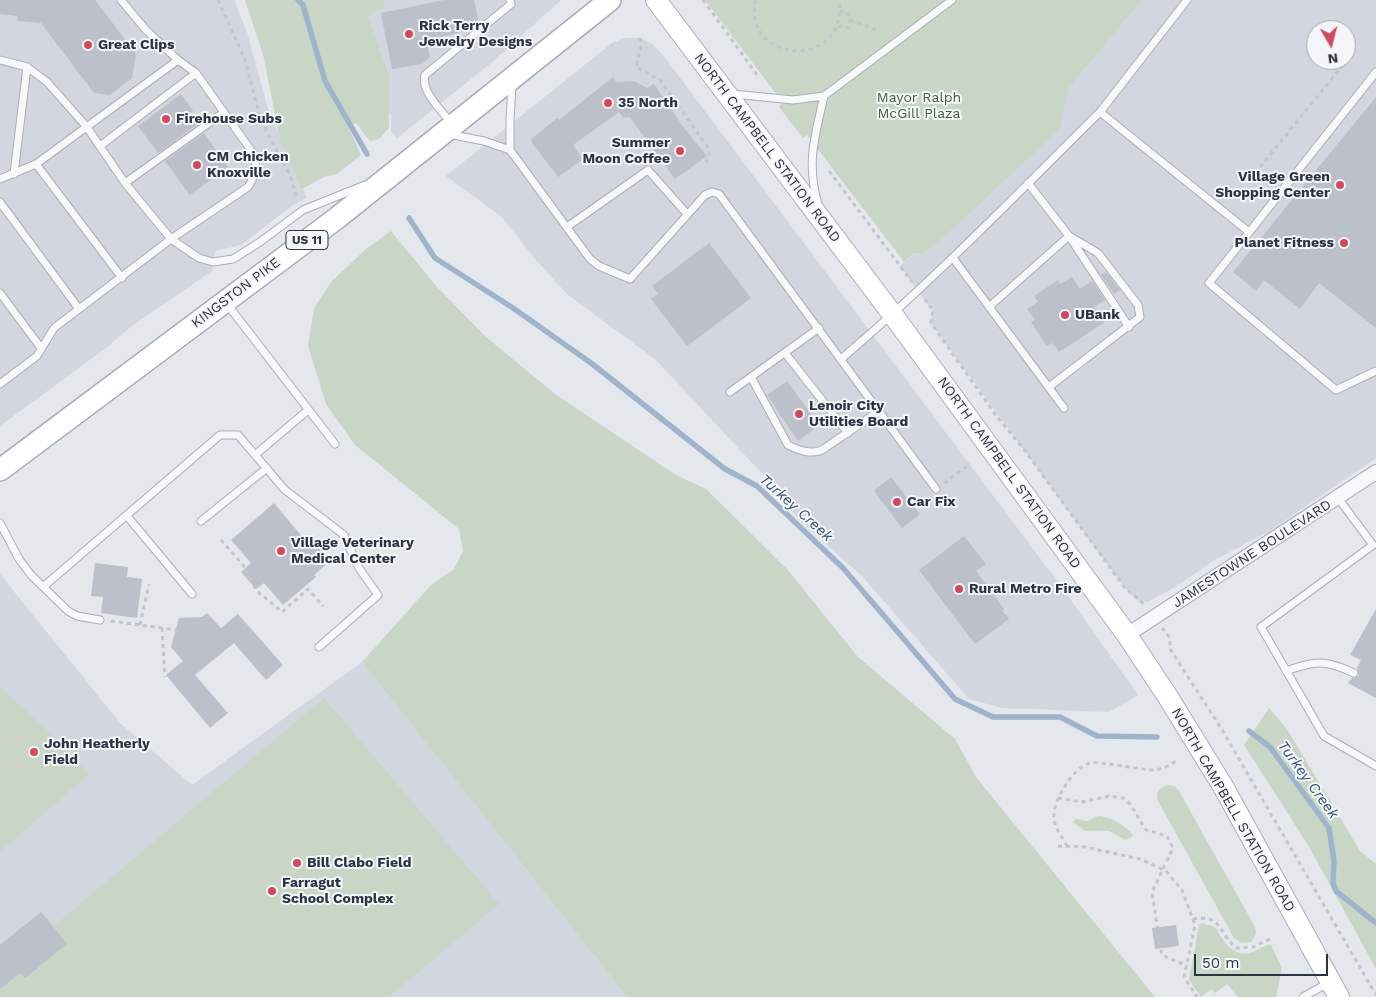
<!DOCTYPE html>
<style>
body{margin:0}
#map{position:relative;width:1376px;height:997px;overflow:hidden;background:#e4e7ec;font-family:"Work Sans",sans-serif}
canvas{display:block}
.north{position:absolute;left:1306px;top:20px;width:50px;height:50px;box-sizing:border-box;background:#f4f6f9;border:1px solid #a4a8b1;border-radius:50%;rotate:172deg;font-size:14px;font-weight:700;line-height:20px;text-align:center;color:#2b3445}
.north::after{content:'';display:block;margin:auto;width:18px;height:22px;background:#d1495b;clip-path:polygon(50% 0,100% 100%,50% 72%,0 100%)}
.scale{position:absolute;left:1194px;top:954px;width:134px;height:22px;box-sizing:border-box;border:2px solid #2b3445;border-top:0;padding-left:6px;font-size:15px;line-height:18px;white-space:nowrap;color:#2b3445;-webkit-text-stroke:4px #f4f6f9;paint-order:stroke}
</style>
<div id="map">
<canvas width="1376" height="997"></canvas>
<div class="north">N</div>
<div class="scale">50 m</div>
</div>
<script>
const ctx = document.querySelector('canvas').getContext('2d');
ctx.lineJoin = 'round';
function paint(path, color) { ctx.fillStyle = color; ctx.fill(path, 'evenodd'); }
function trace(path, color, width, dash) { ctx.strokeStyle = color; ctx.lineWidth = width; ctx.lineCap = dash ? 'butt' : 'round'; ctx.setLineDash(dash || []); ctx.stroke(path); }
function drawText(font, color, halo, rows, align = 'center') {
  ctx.font = font + ' "Work Sans",sans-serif'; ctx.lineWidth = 4; ctx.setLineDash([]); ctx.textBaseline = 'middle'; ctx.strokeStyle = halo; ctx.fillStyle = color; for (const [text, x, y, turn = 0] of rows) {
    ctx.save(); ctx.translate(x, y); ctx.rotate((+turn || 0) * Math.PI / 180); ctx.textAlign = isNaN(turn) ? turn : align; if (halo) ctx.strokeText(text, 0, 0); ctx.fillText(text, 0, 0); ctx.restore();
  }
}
paint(new Path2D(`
 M0,0H234L247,32L268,109L307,198L293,205L241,245L215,251L212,271L133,325L106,348L0,426Z
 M368,0H561L490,64L397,138L391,131V115L373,91L365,34Z
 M1142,0H1376V458L1270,531L1216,559L1175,587L1148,602L1137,600L1125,588L933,326L931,322L933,308L929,306L900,266L964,211L1066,99L1069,88ZM1316,30H1346V60H1316Z
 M625,38H640L652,44L663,55L1066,593L1138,695L1109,712L1002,708L969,699L862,576L800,521L769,481L655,359L568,295L535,259L502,217L446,176L612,43Z
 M0,574L120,723L192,785L362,662L627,997H0Z`), '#d2d6de');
paint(new Path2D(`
 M245,0H385L384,6L368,16L389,77V128L379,139L370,141L356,123L348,126L361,155L337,174L324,177L302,189L280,140L263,54Z
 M705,0H1142L1069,88L1059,130L949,232L924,253H914L904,262L807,135L803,138L779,107L783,103Z
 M391,231L437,287L486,337L555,394L676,475L706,489L787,569L858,657L955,739L976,777L1155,997H627L362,662L431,585L454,569L463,551L459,529L355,445L326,404L308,346L314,308L331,282L366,249Z
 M0,687L46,729L89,774L0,852Z
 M324,698L499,904L389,997H0V945L41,912L54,926Z
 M1269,708L1287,729L1360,851L1376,864V969L1308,845L1244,745Z
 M1167,785L1175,786L1179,791L1255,927L1256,934L1251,942L1241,943L1234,938L1158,801C1155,791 1159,789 1167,785Z
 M1098,816C1109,816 1128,826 1133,836L1126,840L1109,831H1085L1073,822L1076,819L1087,821Z
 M1202,923L1215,927C1223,940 1232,959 1252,952C1259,950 1263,945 1271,945L1282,968L1276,997H1236L1237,996L1227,984L1215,993L1212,989L1201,997L1189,980L1199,925Z`), '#c9d6c5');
trace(new Path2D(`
 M298,0L303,5L325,81L367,154
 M409,218L435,258L513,308L591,363L725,469L757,486L843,568L955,699L993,717H1060L1097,736L1157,737
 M1249,731L1270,747L1329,828L1334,861L1333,883L1336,891L1376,923`), '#9fb4cc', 5.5);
paint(new Path2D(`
 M0,0H95L136,54L132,78L110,95L94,93L41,23L17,21L18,16L0,14Z
 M444,0H474L478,19L471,28L461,32L426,41L430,57L422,64L392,69L381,13Z
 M613,77L616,82L634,81L647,88L654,84L684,128L707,156L675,179L630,117L623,118L619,112L573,145L583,159L558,177L530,140L557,118L559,120Z
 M181,94L193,111L190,113L198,124L158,153L138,126Z
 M1376,97V328L1319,283L1300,309L1264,280L1256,291L1233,272Z
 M204,133L228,167L190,195L165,161Z
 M709,243L751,298L687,346L651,299L658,294L652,286Z
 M1106,272L1120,290L1114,294L1101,275Z
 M1072,277L1080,289L1092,281L1105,300L1094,307L1105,322L1059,352L1053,343L1047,346L1031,322L1035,320L1027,309L1038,302L1034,296L1058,280L1060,284Z
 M787,381L819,425L798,441L767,395Z
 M891,477L920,514L902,528L874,491Z
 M274,503L304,539L308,535L330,561L314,575L316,577L283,605L264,583L256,589L241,572L251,563L231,540Z
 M964,536L986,564L976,571L1004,609L1002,610L1009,619L975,644L919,570Z
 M95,563L128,567L127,577L142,579L137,618L101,613L103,597L91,596Z
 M1376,609V698L1348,683L1352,678L1359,676L1357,668L1361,660L1350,655Z
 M207,613L221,628L238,614L283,665L266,680L234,643L195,675L228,713L210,728L166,675L183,661L171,647L179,618L202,617Z
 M41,912L67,944L25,978L20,973L0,989V945Z
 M1176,925L1179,946L1155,949L1152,928Z`), '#bbc0ca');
const service = new Path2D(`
 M0,60L27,67L47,82L86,126L125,183L171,239L199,258L213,262L233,259L260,242L303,210L365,185
 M1376,72L1209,283L1336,390L1376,371
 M512,85L510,119V150L590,259L599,266L630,279L705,195L712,192L719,194L936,489
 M733,94L793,100L824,96L952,0
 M1100,112L1187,0
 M452,124C443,112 420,91 425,75L511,4L510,0
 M448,134L484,141L510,150
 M100,146L196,73
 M36,164L122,278
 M14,174L27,67
 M0,179L36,164L178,60
 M125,183L223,113
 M1028,183L1069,236L1129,327
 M0,202L79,309
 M818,204C806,163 815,136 824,96
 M567,227L648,170L687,214
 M953,258L1064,408
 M0,293L41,348
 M227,304L335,444
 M989,307L1069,236
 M785,353L848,433
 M841,359C932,282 1015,196 1100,112L1249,232
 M751,377L788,445C797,450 812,455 822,450L879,411
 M0,384L37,356L54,328L171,239L248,187C256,174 258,168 253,153L196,73L178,60L146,30L121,0
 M1049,387L1140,317L1138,305L1098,253L1069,236
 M730,392L819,328
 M255,455L308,410
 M1338,498L1373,545L1261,627L1324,736L1376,766
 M127,516L192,594
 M201,521L267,468
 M0,523L19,559L31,575L68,611L77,616L100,620
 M43,587L220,435H238L285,490L344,535L359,568L378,595L319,647
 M1286,671C1316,660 1326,660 1354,673
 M1303,997L1330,982`);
const minor = new Path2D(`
 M1127,635L1376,472`);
const secondary = new Path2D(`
 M656,0L893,315L1127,635L1168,697L1224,788L1339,997`);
const primary = new Path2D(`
 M0,470L337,218L610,0`);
trace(service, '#a9aeb7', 9);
trace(minor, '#a9aeb7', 16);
trace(secondary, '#a9aeb7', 22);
trace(primary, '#a3abb8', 24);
trace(new Path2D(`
 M218,0L245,60L261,121L290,175L297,200
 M703,0L758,76
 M756,0C740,63 849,72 839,0
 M850,20L877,30
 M838,26L848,28L851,15L840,11
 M640,38L641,47L636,67L660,80L709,149V157L704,165
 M1260,167L1347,60
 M829,171L912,282
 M925,299L929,306L933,308L931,322L933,326L997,417L1023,448L1125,588L1145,605
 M944,483L970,464
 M221,540L243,565L257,591L282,612L308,589L323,606
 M111,621L176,630
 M140,625L149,584
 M162,628L165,677
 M1162,628L1170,638V649L1221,728L1376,995
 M1058,798L1082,802L1109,796L1123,798L1130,804L1146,830L1167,836L1173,848L1152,892L1161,950L1162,955L1187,966
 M1058,846L1085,847L1140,859L1166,871L1182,890L1195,925L1184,977L1197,997
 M1067,846C1063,838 1054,827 1054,818C1052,802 1073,767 1090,763C1101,761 1139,770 1155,770L1164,768L1178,760
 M1193,919C1223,914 1218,933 1236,948L1253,947L1270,939`), '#c2c5cb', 3, [4, 4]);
trace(service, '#f7f8fa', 7);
trace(minor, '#f7f8fa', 14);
trace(secondary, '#fff', 20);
trace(primary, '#fff', 21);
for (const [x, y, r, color] of [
 [409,34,5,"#d1495b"],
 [88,45,5,"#d1495b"],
 [608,103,5,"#d1495b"],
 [166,119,5,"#d1495b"],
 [680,151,5,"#d1495b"],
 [197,165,5,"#d1495b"],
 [1340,185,5,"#d1495b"],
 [1344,243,5,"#d1495b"],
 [1065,315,5,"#d1495b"],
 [799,414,5,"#d1495b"],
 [897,502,5,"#d1495b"],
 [281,551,5,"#d1495b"],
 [959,589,5,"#d1495b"],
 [34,752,5,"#d1495b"],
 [297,863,5,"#d1495b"],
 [272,891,5,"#d1495b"]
]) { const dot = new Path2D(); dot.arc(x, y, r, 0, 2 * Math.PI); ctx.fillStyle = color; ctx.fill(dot); trace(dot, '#f4f6f9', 2); }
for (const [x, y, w] of [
 [307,240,42]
]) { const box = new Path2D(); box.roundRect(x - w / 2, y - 9.5, w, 19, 4); ctx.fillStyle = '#f4f6f9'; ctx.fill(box); trace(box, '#2b3445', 1); }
drawText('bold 12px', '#2b3445', null, [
 ["US 11",307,240]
]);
drawText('bold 14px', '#2b3445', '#f4f6f9', [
 ["Rick Terry",419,26],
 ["Jewelry Designs",419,42],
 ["Great Clips",98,45],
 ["35 North",618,103],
 ["Firehouse Subs",176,119],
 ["Summer",670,143,"right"],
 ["Moon Coffee",670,159,"right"],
 ["CM Chicken",207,157],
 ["Knoxville",207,173],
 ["Village Green",1330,177,"right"],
 ["Shopping Center",1330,193,"right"],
 ["Planet Fitness",1334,243,"right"],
 ["UBank",1075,315],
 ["Lenoir City",809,406],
 ["Utilities Board",809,422],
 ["Car Fix",907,502],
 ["Village Veterinary",291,543],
 ["Medical Center",291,559],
 ["Rural Metro Fire",969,589],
 ["John Heatherly",44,744],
 ["Field",44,760],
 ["Bill Clabo Field",307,863],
 ["Farragut",282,883],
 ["School Complex",282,899]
], 'left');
drawText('14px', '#3f6138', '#f4f6f9', [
 ["Mayor Ralph",919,98],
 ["McGill Plaza",919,114]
]);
drawText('14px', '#2b3445', '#f4f6f9', [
 ["NORTH CAMPBELL STATION ROAD",767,148,53],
 ["KINGSTON PIKE",236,293,-37],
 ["NORTH CAMPBELL STATION ROAD",1009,473,54],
 ["JAMESTOWNE BOULEVARD",1252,554,-33],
 ["NORTH CAMPBELL STATION ROAD",1233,810,60]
]);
drawText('italic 15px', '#34527a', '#f4f6f9', [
 ["Turkey Creek",796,508,42],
 ["Turkey Creek",1308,780,54]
]);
</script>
